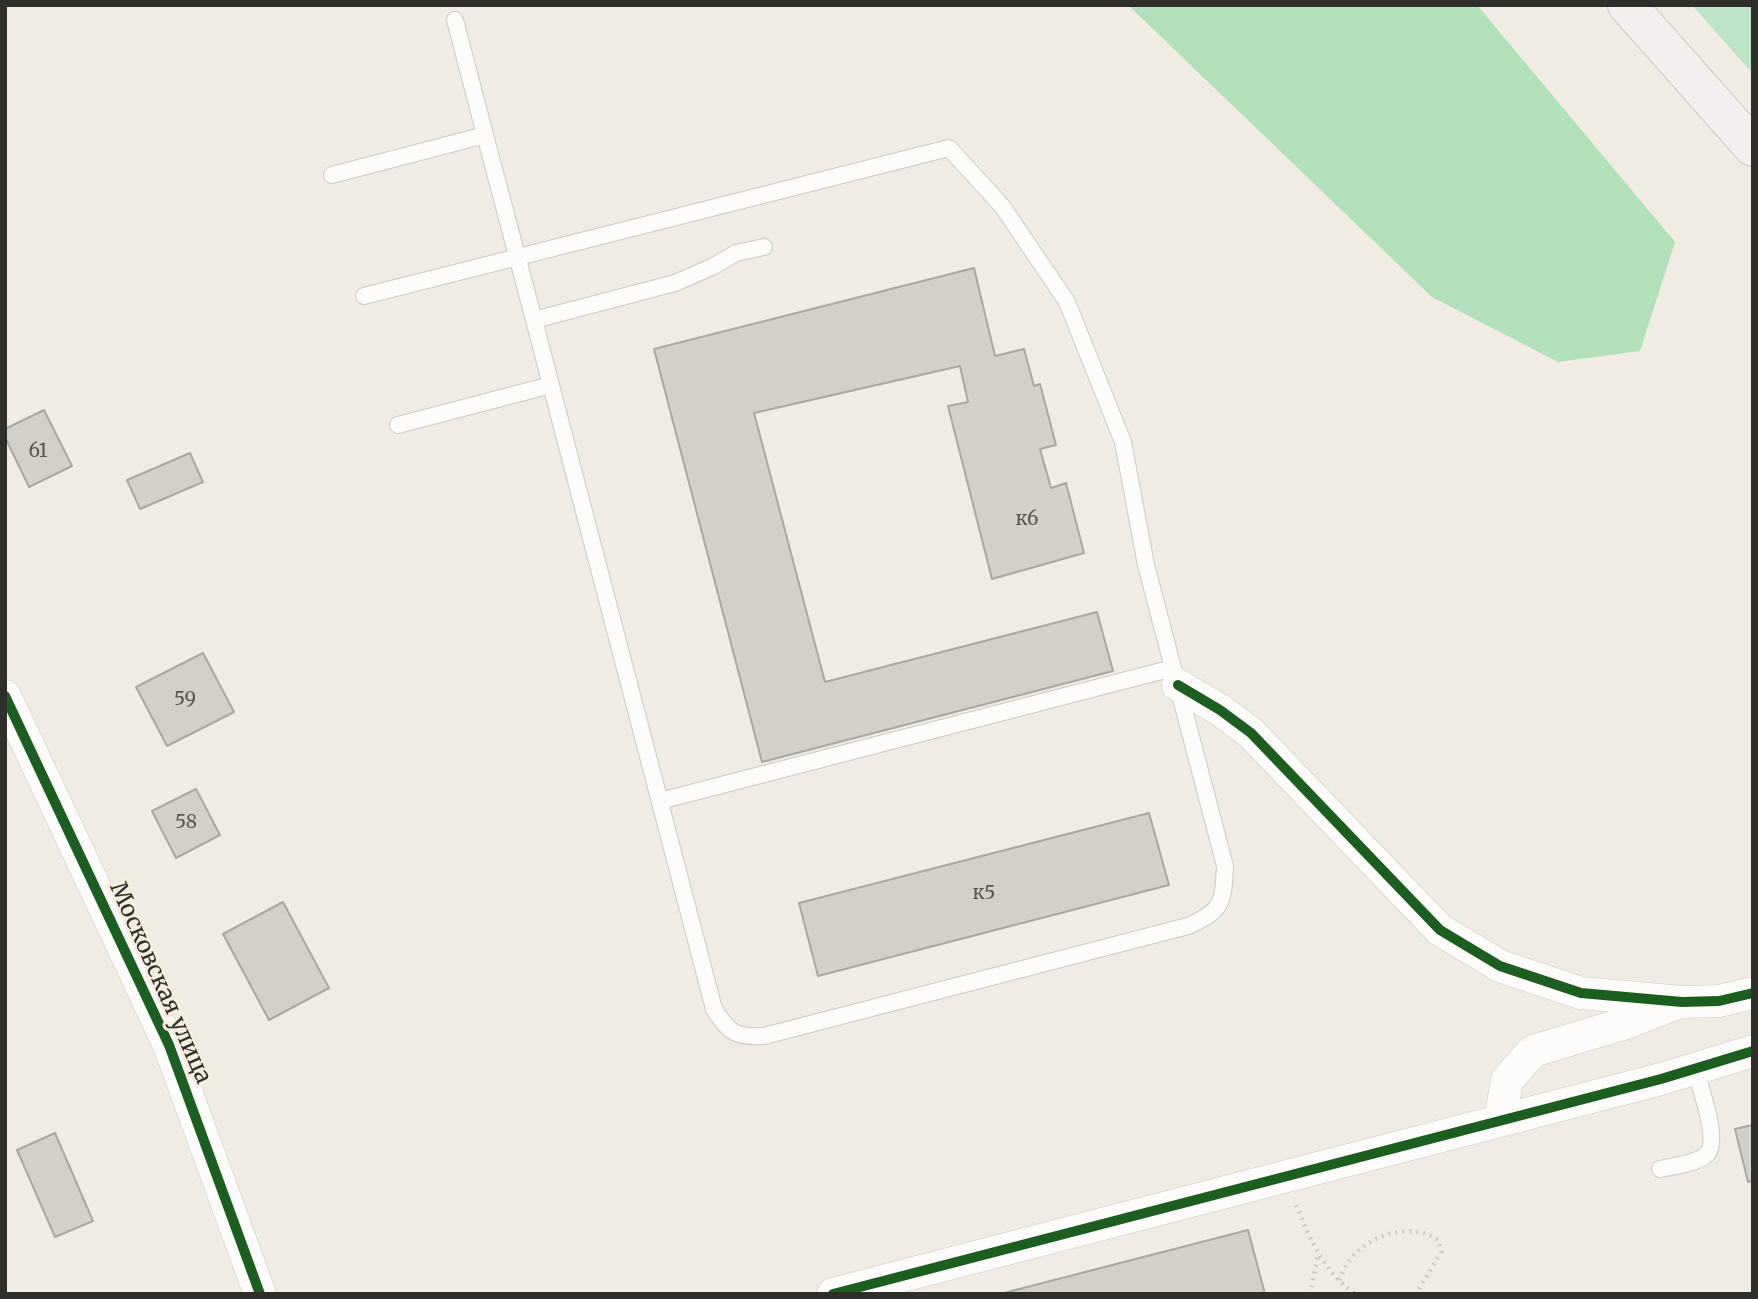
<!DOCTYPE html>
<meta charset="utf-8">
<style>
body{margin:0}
#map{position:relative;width:1758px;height:1299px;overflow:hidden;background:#f0ece3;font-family:Merriweather,serif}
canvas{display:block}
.frame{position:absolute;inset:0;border:7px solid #302e28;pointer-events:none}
</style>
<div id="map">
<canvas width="1758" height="1299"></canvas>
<div class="frame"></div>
</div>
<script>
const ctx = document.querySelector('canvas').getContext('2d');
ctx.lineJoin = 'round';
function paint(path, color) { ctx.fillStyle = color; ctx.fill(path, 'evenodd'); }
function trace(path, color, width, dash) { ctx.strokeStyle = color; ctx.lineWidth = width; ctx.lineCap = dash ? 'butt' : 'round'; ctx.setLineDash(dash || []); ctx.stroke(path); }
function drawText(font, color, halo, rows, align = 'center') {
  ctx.font = font + ' Merriweather,serif'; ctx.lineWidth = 6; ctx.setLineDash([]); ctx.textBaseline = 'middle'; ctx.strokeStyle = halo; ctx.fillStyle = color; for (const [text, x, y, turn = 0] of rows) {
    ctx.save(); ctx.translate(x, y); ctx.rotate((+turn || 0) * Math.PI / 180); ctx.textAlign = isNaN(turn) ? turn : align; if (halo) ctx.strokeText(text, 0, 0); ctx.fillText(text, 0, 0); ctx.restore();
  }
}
paint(new Path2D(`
 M1692,5H1753V74Z`), '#bde4c4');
paint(new Path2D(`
 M1128,5H1477L1675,242L1640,351L1558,362L1432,297Z`), '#b2e0bb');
const building = new Path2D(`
 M974,268L995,356L1024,349L1034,386L1040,384L1056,445L1040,449L1051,488L1066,483L1084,553L992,579L948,406L968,402L960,366L754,413L825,682L1097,612L1113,671L762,762L654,349Z
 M44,410L72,466L29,487L5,437V429Z
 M190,453L203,482L140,509L127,480Z
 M203,653L234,712L167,746L136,687Z
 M196,789L220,835L176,858L152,811Z
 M1149,813L1169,885L818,976L799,903Z
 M283,902L329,988L269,1020L223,934Z
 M1753,1125V1181L1748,1182L1735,1129Z
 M55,1133L93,1221L55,1237L17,1150Z
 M1248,1230L1265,1294H1000Z`);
paint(building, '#d3cfc9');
trace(building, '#aba7a1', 2);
const lane = new Path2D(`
 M455,20L485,135
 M332,175L485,135L534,320
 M364,296L949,148L1002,206L1067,302L1123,442L1146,565L1225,866C1223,904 1223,910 1188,926L764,1036C736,1038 728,1032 714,1009L534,320L675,283L714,266L736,253L764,247
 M398,425L551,385
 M660,801L1173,668
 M1660,1169C1673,1166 1697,1164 1707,1154C1720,1141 1700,1087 1695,1069`);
const street = new Path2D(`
 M1178,685L1220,710L1251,733L1440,930L1500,966L1581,993L1682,1002L1719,1001L1753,993
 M5,696L169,1045L260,1294
 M1500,1121L1507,1080L1533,1051L1623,1024L1675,1004
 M833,1294L1661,1079L1753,1051`);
const secondary = new Path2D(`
 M1627,5L1753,147`);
trace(lane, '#ccc9c2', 18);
trace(street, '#ccc9c2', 33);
trace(secondary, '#ccc9c2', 40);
trace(new Path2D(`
 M1296,1205C1311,1240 1323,1271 1355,1294
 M1339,1280C1344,1270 1348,1260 1357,1252C1376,1233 1415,1223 1438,1240L1441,1252L1416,1294
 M1310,1294L1318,1255`), '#cdccc8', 4.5, [2, 5]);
trace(lane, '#fdfcfb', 16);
trace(street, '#fdfcfb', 32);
trace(secondary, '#f4efee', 38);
trace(new Path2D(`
 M1178,685L1220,710L1251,733L1440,930L1500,966L1581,993L1682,1002L1719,1001L1753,993
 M5,696L169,1045L260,1294
 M833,1294L1661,1079L1753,1051`), '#1b5e20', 10);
drawText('19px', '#595650', null, [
 ["61",38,452],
 ["к6",1027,520],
 ["59",185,700],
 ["58",186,823],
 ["к5",984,894]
]);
drawText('23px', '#302e28', '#f5edde', [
 ["Московская улица",160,983,66]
]);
</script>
